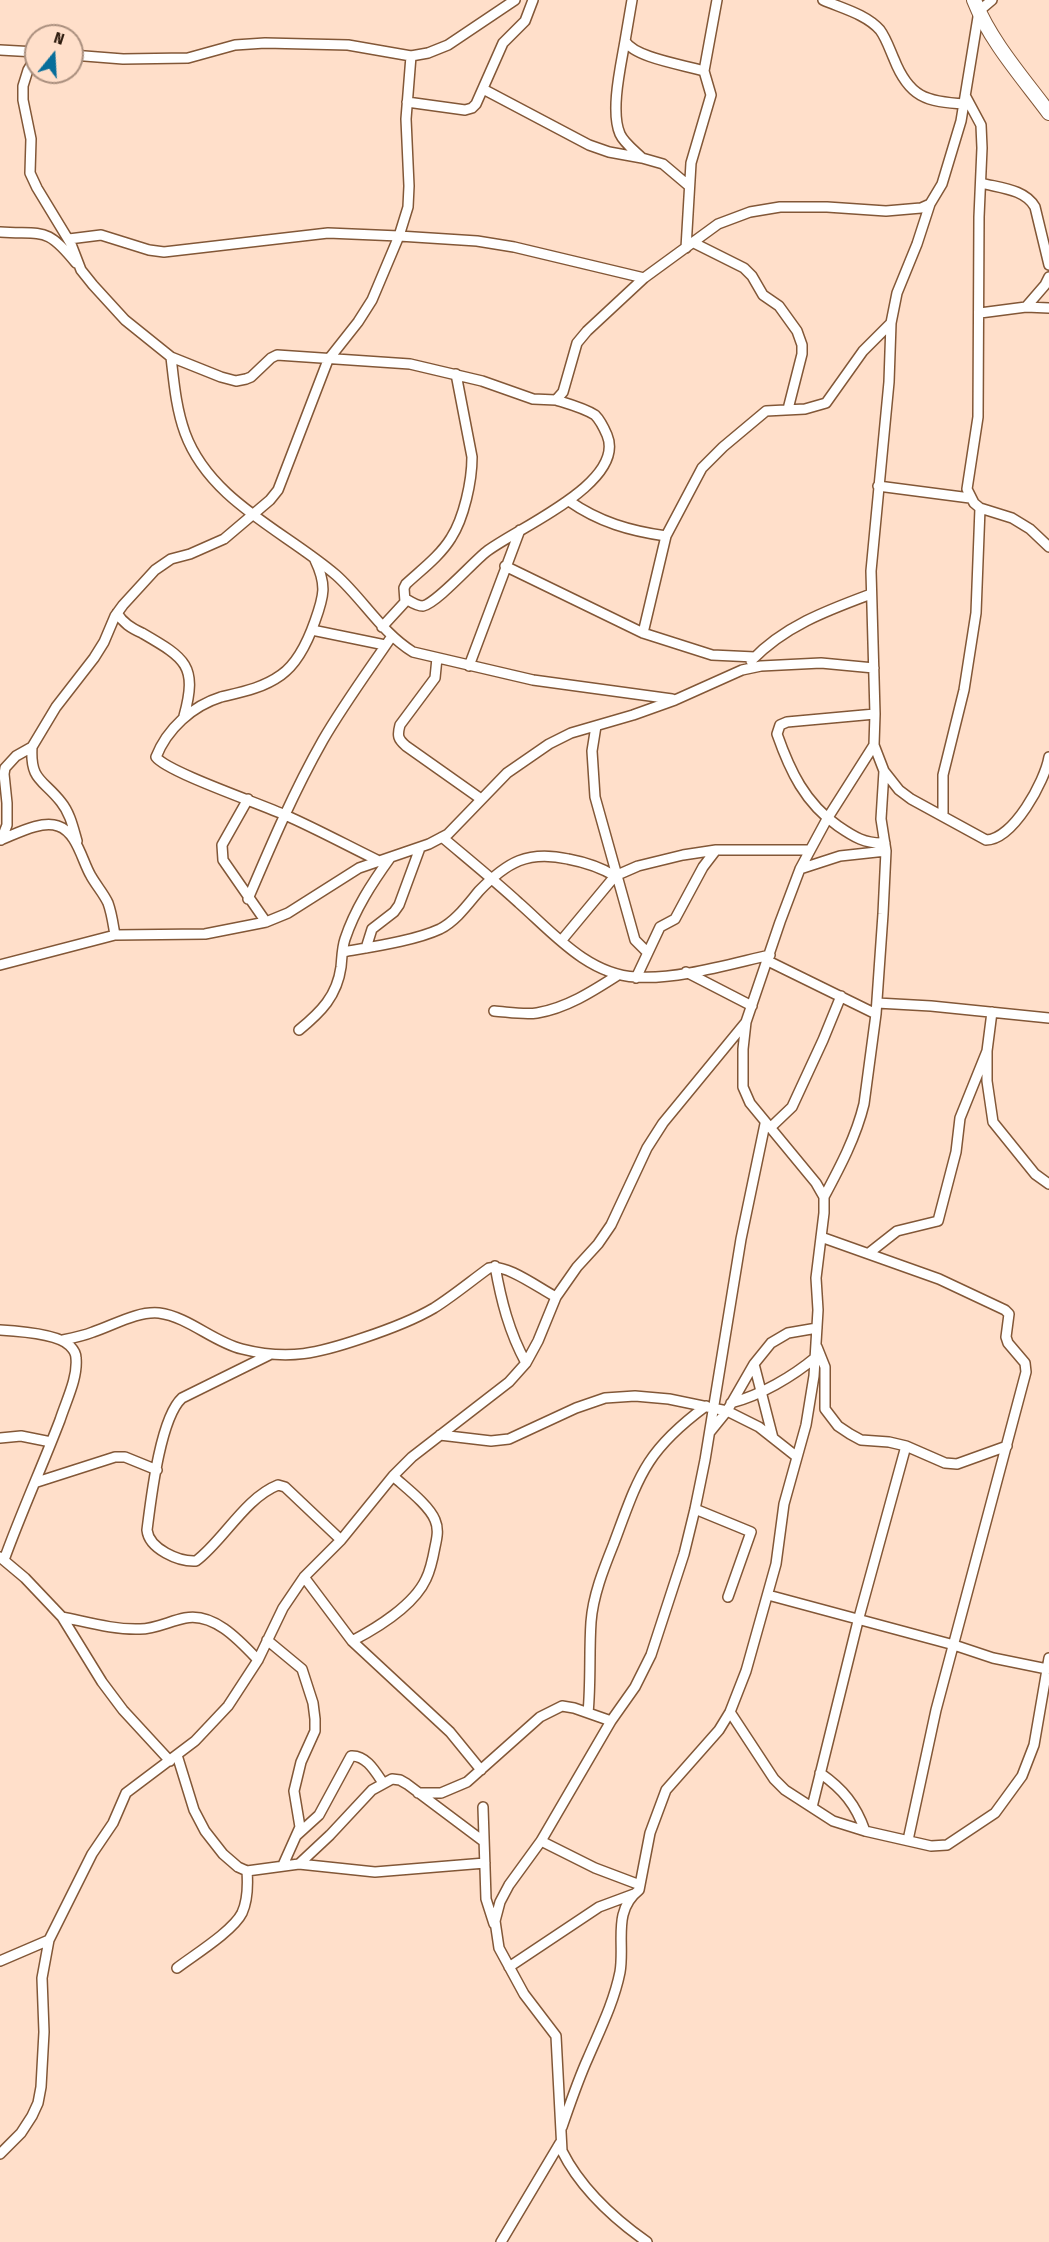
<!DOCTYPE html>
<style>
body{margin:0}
#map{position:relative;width:1049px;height:2242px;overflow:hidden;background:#ffdfca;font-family:"Fira Sans Condensed",sans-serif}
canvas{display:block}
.north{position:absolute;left:24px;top:24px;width:60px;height:60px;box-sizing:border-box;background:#ffdfca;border:2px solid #aa8f7e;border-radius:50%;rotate:18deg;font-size:16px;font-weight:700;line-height:24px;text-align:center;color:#2a180b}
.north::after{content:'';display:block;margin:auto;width:21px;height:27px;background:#066d9a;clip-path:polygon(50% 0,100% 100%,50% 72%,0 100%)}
</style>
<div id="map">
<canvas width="1049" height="2242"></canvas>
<div class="north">N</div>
</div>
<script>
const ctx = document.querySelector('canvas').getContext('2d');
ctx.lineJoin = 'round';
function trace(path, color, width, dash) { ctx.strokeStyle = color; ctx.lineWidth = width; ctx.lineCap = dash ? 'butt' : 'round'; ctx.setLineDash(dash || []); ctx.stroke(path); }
const street = new Path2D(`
 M632,0L625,41C635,58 685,65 704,71
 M823,0C841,8 866,14 880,30C886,38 890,50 894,59C909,97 926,102 965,104
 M625,41C621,65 610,111 620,134C624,143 635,151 642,158
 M0,50L36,52
 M72,55L123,59L188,58L235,45L265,43L348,45L411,56L428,53L448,45L515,0
 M36,57L28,70L23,86V100L31,139L30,173L37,188L71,244L81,270L93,285L125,320L171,357L221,377L236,381L246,379L251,377L271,358L277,355L410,364L482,381L533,399L556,400L563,392L577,343L587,331L644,278L718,224L750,212L780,207H827L886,211L921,208L930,204L942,184L961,121L979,11L992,0
 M483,89L589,145L609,152L642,158L663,164L689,186
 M966,97L981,125L982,148L979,217L978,417L967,489L974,503L980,508L1012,518L1030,529L1049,547
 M407,102L465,110L472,108L476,104L503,43L525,21L533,0
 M981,183C1000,188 1025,189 1035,207L1049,265
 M0,232C44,235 46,226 76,263
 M69,239L101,235L149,250L164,252L328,233L399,236L477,241L514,247L644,278
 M694,243L744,268L752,276L763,295L779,306L797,331L802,345V354L788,409
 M686,248L691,163L711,95L704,71L717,0
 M1026,307L1045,285L1049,277
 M980,313L1026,307L1049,308
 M171,357C174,383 176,408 185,433C210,501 285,531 336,575C363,599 381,632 413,652L533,680L672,699
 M878,486L970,498
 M569,501C599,522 630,531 666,536
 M315,560C327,585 324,596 315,621C308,641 298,663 281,675C263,688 242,692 221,697C192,706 167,729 156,757C167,772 261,804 285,815C317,829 348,846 379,861
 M505,566L643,633L712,655L755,657
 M406,599C411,602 417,606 423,606C437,603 473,562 486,552C515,529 627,483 607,435C604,428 600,420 595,415C584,408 569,404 556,400
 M117,613C123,623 131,628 142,633C185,658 198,665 184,716
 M382,627L405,602L404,588L406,584C421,570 440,556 451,538C464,518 472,481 472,457L456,374
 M312,630L385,645
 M643,633L666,536L702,468L723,447L766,411L805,409L826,403L863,351L891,323
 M437,658L435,678L400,725C397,736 398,739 406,746L481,799
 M751,661C784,626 828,610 871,594
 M469,666L520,530
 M875,714L787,722L780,725L777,734C790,771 805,803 838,826C854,837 865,844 885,843
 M596,726L592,751L595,797L635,940L647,952
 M874,745L884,771L899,790L911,799L986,840C1013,840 1045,781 1049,757
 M32,747C30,781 43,779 61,802C70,813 73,827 77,841
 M248,799L222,845L223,860L266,922
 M943,816V775L964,690L976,613L980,508
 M442,837C468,859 494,880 519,903C552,932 588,975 636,977C676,980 730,964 770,955
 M0,840C16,834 41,820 58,826C77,832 82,861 91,876C96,885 104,894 108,903C112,914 113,924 115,935
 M1,840L7,825V803L4,774L5,768L16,756L32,747L56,707L94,658L104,642L115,616L123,605L155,570L171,559L190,554L224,539L270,500L278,490L328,360L358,322L372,300L399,236L408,207L409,186L406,119L411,56
 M800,869L840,856L886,851
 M248,899C271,845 294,791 323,740C344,704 369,670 392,636
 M561,941L615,876L638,866L683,855L716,850H810
 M366,948L372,929L394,912L399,905L420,848
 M343,952C371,947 414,941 440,929C456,921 468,904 479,891C507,862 528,850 568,859C584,862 600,867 615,876
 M768,961L876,1014
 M0,965L115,935L205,934L266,922L288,913L359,868L429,844L448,834L507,773L549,744L571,733L633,715L675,700L742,670L761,666L821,663L874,668
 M686,972L752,1006
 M636,978L660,927L675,919L703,867L716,850
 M877,1003L931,1006L1049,1018
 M494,1011C508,1012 524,1015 537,1013C567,1008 593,991 618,975
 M992,1012L987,1051V1081L993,1122L1035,1174L1049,1184
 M299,1030C321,1012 337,996 341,967C342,957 342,948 345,939C355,909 372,883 390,858
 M770,1128L792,1107L823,1040L841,996
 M824,1197C840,1167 856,1137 864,1104L876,1014L883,914L886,851L881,819L884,771
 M821,1237L939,1279L1005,1310L1009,1314L1006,1337L1008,1343L1025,1363L1026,1372L936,1710L908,1840
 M869,1253L897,1231L938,1221L956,1152L960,1118L987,1051
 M495,1266C501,1300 509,1332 526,1363
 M0,1330C17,1331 59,1334 70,1346C73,1349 76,1354 76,1358C78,1378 66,1401 60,1420C42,1467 21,1513 4,1560
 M63,1340C73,1338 83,1336 93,1332C114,1325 137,1311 159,1313C189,1317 213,1342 242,1349C289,1361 319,1353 363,1338C387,1330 412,1321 434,1308C453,1296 471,1281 489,1268C506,1263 540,1289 556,1297
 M817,1347L825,1367V1409L838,1426L850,1434L861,1440L889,1442L906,1446L945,1463L957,1464L1007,1446
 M269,1355L182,1398C160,1418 151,1499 147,1530C149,1549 179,1562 196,1561C223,1541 245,1498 278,1485L285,1487L341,1540
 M754,1364L773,1438
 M731,1403C761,1395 792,1377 816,1357
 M710,1432L727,1411L754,1364L771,1343L788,1333L817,1328
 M440,1435L491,1441L509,1439L576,1408L605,1398L635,1396L669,1399L727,1411L759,1427L797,1457
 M0,1438L21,1436L51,1442
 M37,1482L115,1457H125L157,1470
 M695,1509L751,1532L728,1597
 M0,1557L25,1578L62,1617L102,1682L123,1710L170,1761
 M304,1577L352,1641L450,1732L481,1770
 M768,1595L954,1645L993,1658L1047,1669
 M62,1617C87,1622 114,1630 140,1629C155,1629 170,1621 185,1618C214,1612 240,1641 258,1660
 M267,1640L302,1669L313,1703L315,1719V1731L301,1762L294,1791L300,1827L283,1865
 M352,1641C377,1628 414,1605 426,1579C431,1569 433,1558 435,1547C437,1538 439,1529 435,1520C429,1505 405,1487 393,1476
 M730,1712L774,1779L785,1790L833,1821L865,1831L931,1846L947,1845L995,1813L1022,1776L1034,1745L1049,1658
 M588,1713C591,1682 589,1652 591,1622C593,1595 604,1568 614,1543C639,1476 645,1451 706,1406
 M177,1755L194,1810L205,1831L223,1854L238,1867L247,1871L299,1864L375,1872L485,1863
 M820,1773C843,1789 856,1805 865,1831
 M418,1793H441L467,1782L540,1717L562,1706L574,1708L611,1721
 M483,1807L486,1899L494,1924
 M812,1807L858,1621L906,1446
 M297,1835L319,1815L351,1756C366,1755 375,1771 383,1783
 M541,1841L595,1868L640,1885
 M299,1864L330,1835L372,1790L392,1779L400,1780L407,1784L483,1841
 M0,1961L49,1940
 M509,1967L599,1907L634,1894
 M177,1968C194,1955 233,1931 242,1913C248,1900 248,1885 247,1871
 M562,2127C570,2104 578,2080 588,2058C600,2030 614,2002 620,1972C625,1943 612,1911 639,1890L650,1833L666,1790L719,1730L730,1712L746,1671L776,1564L784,1504L806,1425L814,1376L818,1310L816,1278L824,1213V1197L816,1183L750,1103L743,1087V1049L746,1022L780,922L800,869L827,819L874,745L875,714L871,571L889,382L891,323L897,293L917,244L930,204
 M0,2154L21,2133L32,2116L38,2103L41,2087L44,2032L42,1978L49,1940L92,1854L113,1823L126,1793L195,1741L228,1706L258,1660L283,1608L304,1577L341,1540L393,1476L412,1457L509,1382L526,1363L538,1341L556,1297L577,1267L598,1244L611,1225L647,1148L663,1123L746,1022
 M501,2242L560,2143
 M647,2242C613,2218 581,2189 562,2151L556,2036L524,1994L499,1948L495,1921L500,1902L509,1885L541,1841L611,1721L635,1687L651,1655L684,1554L695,1509L705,1460L741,1239L765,1124`);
const secondary = new Path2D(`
 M974,0C990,41 1023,78 1049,113`);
trace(street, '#825737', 12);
trace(secondary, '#825737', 16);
trace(street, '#fff', 9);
trace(secondary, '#fff', 14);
</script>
